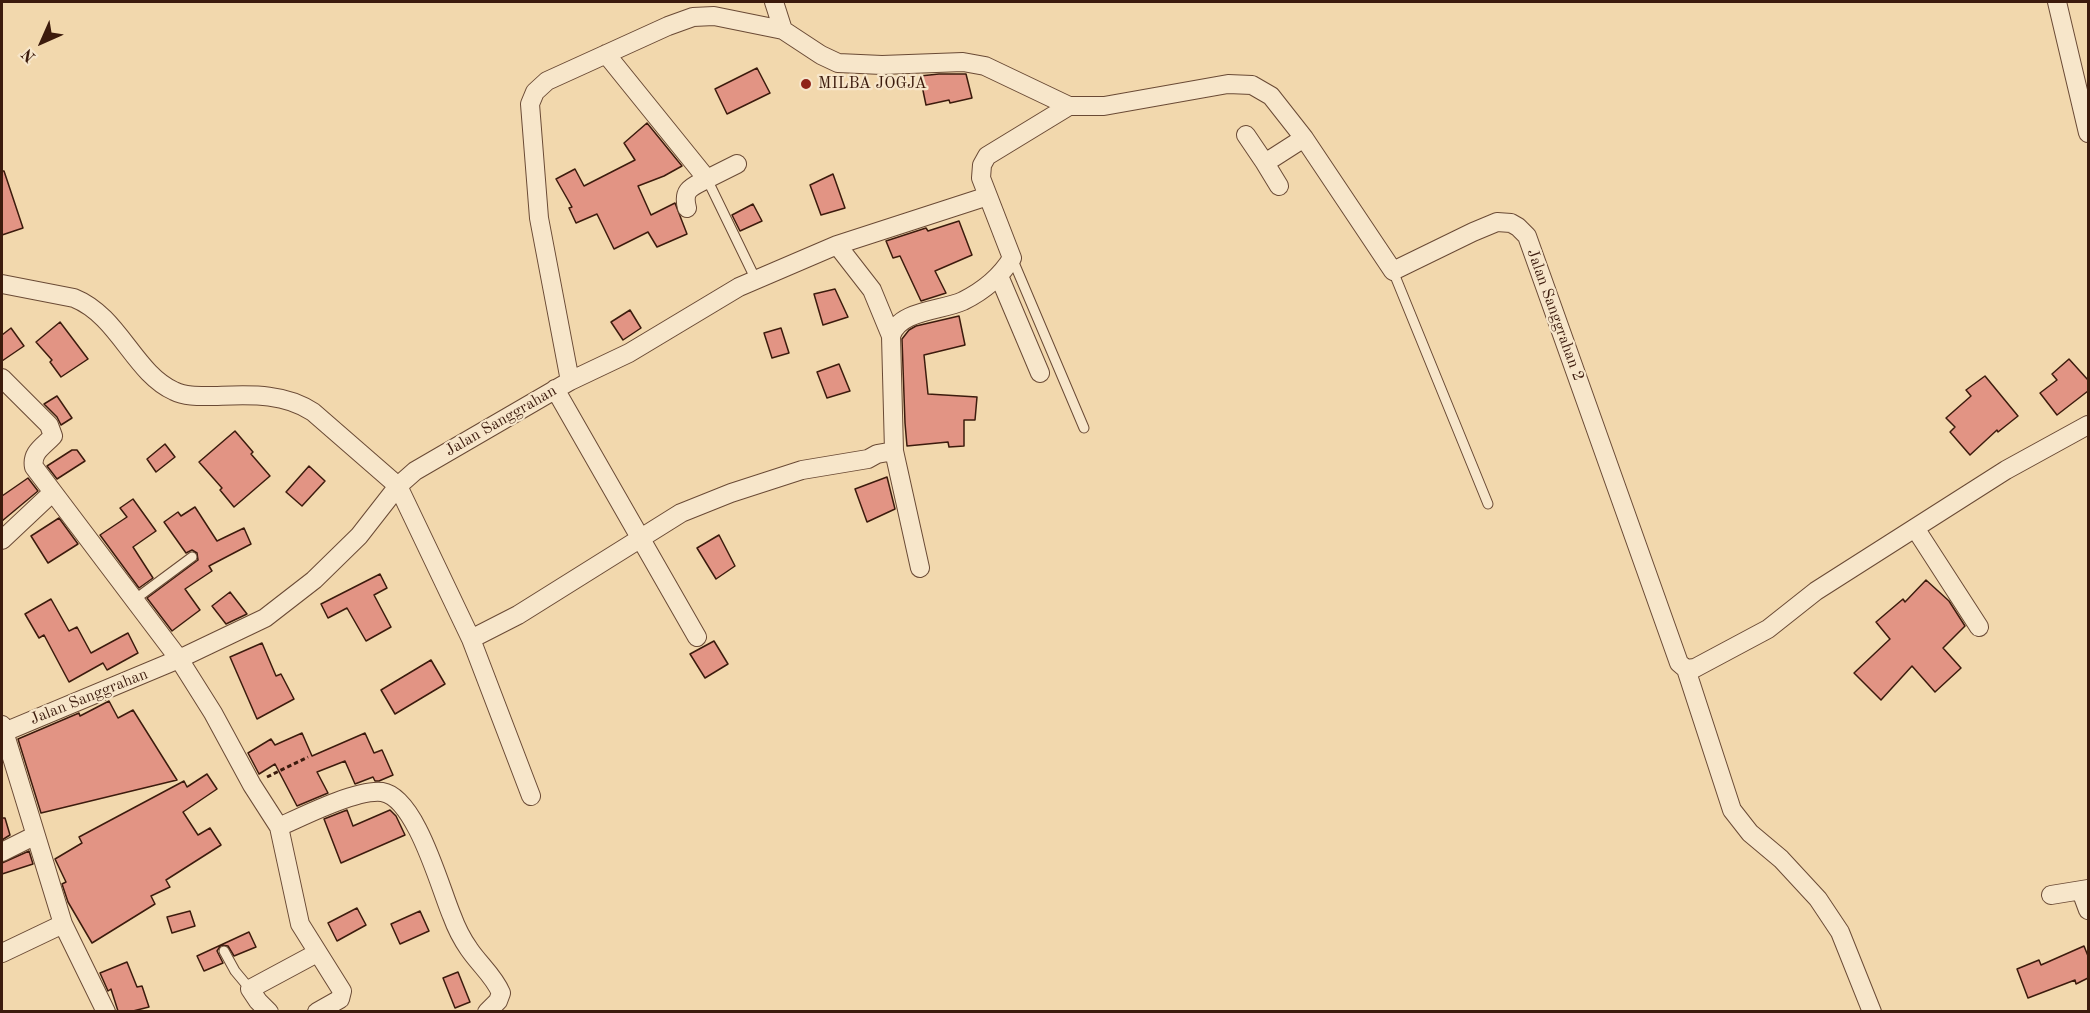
<!DOCTYPE html>
<style>
body{margin:0}
#map{position:relative;width:2090px;height:1013px;overflow:hidden;background:#f2d8ad;font-family:"Old Standard TT",serif}
canvas{display:block}
.frame{position:absolute;inset:0;border:3px solid #3c1b0d;pointer-events:none}
.north{position:absolute;left:12px;top:12px;width:60px;height:60px;-webkit-text-stroke:4px #f7e6ca;paint-order:stroke;rotate:225deg;font-size:16px;font-weight:700;line-height:24px;text-align:center;color:#3c1b0d}
.north::after{content:'';display:block;margin:auto;width:21px;height:27px;background:#3c1b0d;clip-path:polygon(50% 0,100% 100%,50% 72%,0 100%)}
</style>
<div id="map">
<canvas width="2090" height="1013"></canvas>
<div class="frame"></div>
<div class="north">N</div>
</div>
<script>
const ctx = document.querySelector('canvas').getContext('2d');
ctx.lineJoin = 'round';
function paint(path, color) { ctx.fillStyle = color; ctx.fill(path, 'evenodd'); }
function trace(path, color, width, dash) { ctx.strokeStyle = color; ctx.lineWidth = width; ctx.lineCap = dash ? 'butt' : 'round'; ctx.setLineDash(dash || []); ctx.stroke(path); }
function drawText(font, color, halo, rows, align = 'center') {
  ctx.font = font + ' "Old Standard TT",serif'; ctx.lineWidth = 4.5; ctx.setLineDash([]); ctx.textBaseline = 'middle'; ctx.strokeStyle = halo; ctx.fillStyle = color; for (const [text, x, y, turn = 0] of rows) {
    ctx.save(); ctx.translate(x, y); ctx.rotate((+turn || 0) * Math.PI / 180); ctx.textAlign = isNaN(turn) ? turn : align; if (halo) ctx.strokeText(text, 0, 0); ctx.fillText(text, 0, 0); ctx.restore();
  }
}
const building = new Path2D(`
 M757,68L770,93L727,114L715,89Z
 M939,74H966L972,98L950,103L949,100L926,105L920,76Z
 M647,123L682,166L664,176L638,186L651,215L675,203L687,234L657,247L648,232L614,249L597,214L576,223L569,208L572,207L556,179L575,169L584,186L635,160L624,143Z
 M2,171H4L23,228L2,235Z
 M833,174L845,208L821,215L810,185Z
 M753,204L762,221L740,231L732,215Z
 M959,221L972,255L935,271L946,293L921,301L900,256L893,258L886,241L926,228L928,231Z
 M835,289L848,317L823,325L814,294Z
 M630,310L641,328L623,340L611,322Z
 M959,316L965,345L924,355L928,394L977,397L975,420H964V446L949,447L948,442L907,446L905,423L902,339L909,330L916,326Z
 M60,322L88,359L61,377L50,362L52,360L36,342Z
 M11,328L24,346L2,361V335Z
 M781,328L789,353L772,358L764,333Z
 M2069,359L2088,380V391L2057,415L2040,393L2057,380L2052,374Z
 M839,364L850,391L827,398L817,372Z
 M1985,376L2018,416L1998,432L1997,430L1970,455L1950,432L1955,427L1946,418L1971,396L1966,390Z
 M57,396L72,418L61,425L57,417L44,404Z
 M235,431L253,452L251,454L270,476L234,507L220,490L222,488L199,462Z
 M165,444L175,457L156,472L147,459Z
 M72,450H77L85,461L57,479L47,466Z
 M309,466L325,481L302,506L286,492Z
 M887,477L895,509L867,522L855,489Z
 M28,478L38,491L2,521V496Z
 M133,499L156,531L133,547L153,578L139,588L100,535L127,517L120,508Z
 M195,507L217,541L244,528L251,544L209,566L212,571L185,589L200,610L172,631L147,598L198,560L197,553L192,550L186,553L164,522L178,512L181,516Z
 M59,518L78,544L48,563L31,536Z
 M719,535L735,566L716,579L697,548Z
 M380,574L387,588L374,595L391,627L366,641L347,608L328,618L321,604Z
 M1926,580L1949,601L1965,626L1943,648L1961,668L1935,692L1912,666L1881,700L1854,673L1890,639L1876,622L1903,599L1905,602Z
 M230,592L247,614L226,624L212,606Z
 M51,599L69,631L77,627L91,653L128,633L138,653L107,670L103,663L69,682L44,635L39,638L25,614Z
 M714,641L728,664L705,678L690,654Z
 M262,643L276,676L281,674L294,699L257,719L230,657Z
 M431,660L445,684L395,714L381,690Z
 M109,701L118,718L133,710L177,780L41,813L18,739L79,713L80,716Z
 M302,733L312,756L365,733L374,753L382,750L393,775L379,781H375L373,777L355,784L345,761L317,772L328,793L297,806L275,764L259,774L248,753L271,739L275,745Z
 M207,774L217,789L183,812L198,835L210,828L221,845L166,880L170,887L151,896L155,904L92,943L68,902L62,884L66,882L55,859L82,843L79,837L184,781L187,787Z
 M347,810L353,826L390,810L396,816L405,835L341,863L324,819Z
 M2,818H5L10,835L2,840Z
 M29,851L33,864L2,874V863Z
 M357,908L366,925L337,941L328,923Z
 M190,911L195,926L172,933L167,917Z
 M420,911L429,931L400,944L391,924Z
 M249,932L256,947L234,956L228,946L221,945L217,951L223,963L204,971L197,956Z
 M2084,946L2088,956V978L2076,984L2075,980L2028,998L2017,969L2039,960L2041,965Z
 M127,962L137,987L142,986L149,1007L133,1011H118L111,989L108,991L100,973Z
 M458,972L470,1002L455,1008L443,978Z`);
paint(building, '#e29484');
trace(building, '#3c1b0d', 1.5);
const service = new Path2D(`
 M707,179L756,280
 M1012,258L1084,428
 M1393,271L1488,504
 M134,600L192,557
 M224,951L235,971L250,989`);
const minor = new Path2D(`
 M2057,2L2088,133
 M783,30L821,55L838,63L882,65L963,62L985,66L1069,106H1104L1228,84L1252,85L1271,96L1304,138L1393,271L1473,232L1497,222L1511,223L1518,227L1527,236L1679,663L1686,669L1695,668L1768,629L1816,591L2006,470L2088,425
 M606,54L707,179L737,164
 M1246,135L1265,163L1304,138
 M1265,163L1279,186
 M687,208C682,189 692,187 707,179
 M837,245L872,290L891,336
 M999,276L1040,373
 M2,284L74,298C119,316 134,373 174,391C186,397 201,396 214,396C248,395 283,392 313,412L398,486L471,639L518,615L681,513L731,493L802,470L868,459L877,454L894,451L891,336C899,310 941,311 963,301C983,291 1001,276 1012,258L981,178L982,165L987,156L1069,106
 M2,378L49,425L53,436C44,446 31,452 34,467L179,659L213,713L252,785L279,827C303,816 357,789 382,792C416,797 440,888 452,916C456,927 462,939 469,949C479,964 494,976 501,993L498,1001L487,1012
 M570,381L629,353L739,287L837,245L988,196
 M555,389L697,637
 M894,451L920,568
 M1915,528L1979,627
 M2,540L53,492
 M471,639L531,796
 M1686,669L1732,810L1750,833L1781,859L1818,899L1840,932L1872,1012
 M2,725L63,924L106,1012
 M2,733L179,659L265,618L314,580L359,536L398,486L415,471L570,381L539,218L530,104L535,92L547,81L668,26L693,17L714,16L783,30L774,2
 M279,827L300,924L342,991L340,999L317,1012
 M2,852L34,836
 M2081,891L2088,910
 M2051,895L2088,889
 M2,953L63,924
 M269,1012L258,1001L250,989L317,953`);
trace(service, '#6a4a35', 11);
trace(minor, '#6a4a35', 20);
trace(new Path2D(`
 M267,777L308,757`), '#3c1b0d', 3, [4.5, 3]);
trace(service, '#f7e6ca', 9);
trace(minor, '#f7e6ca', 18);
for (const [x, y, r, color] of [
 [806,84,6,"#8f2418"]
]) { const dot = new Path2D(); dot.arc(x, y, r, 0, 2 * Math.PI); ctx.fillStyle = color; ctx.fill(dot); trace(dot, '#f7e6ca', 2); }
drawText('16px', '#3c1b0d', '#f7e6ca', [
 ["MILBA JOGJA",818,84]
], 'left');
drawText('16px', '#3c1b0d', '#f7e6ca', [
 ["Jalan Sanggrahan 2",1555,315,70],
 ["Jalan Sanggrahan",501,421,-30],
 ["Jalan Sanggrahan",89,697,-22]
]);
</script>
